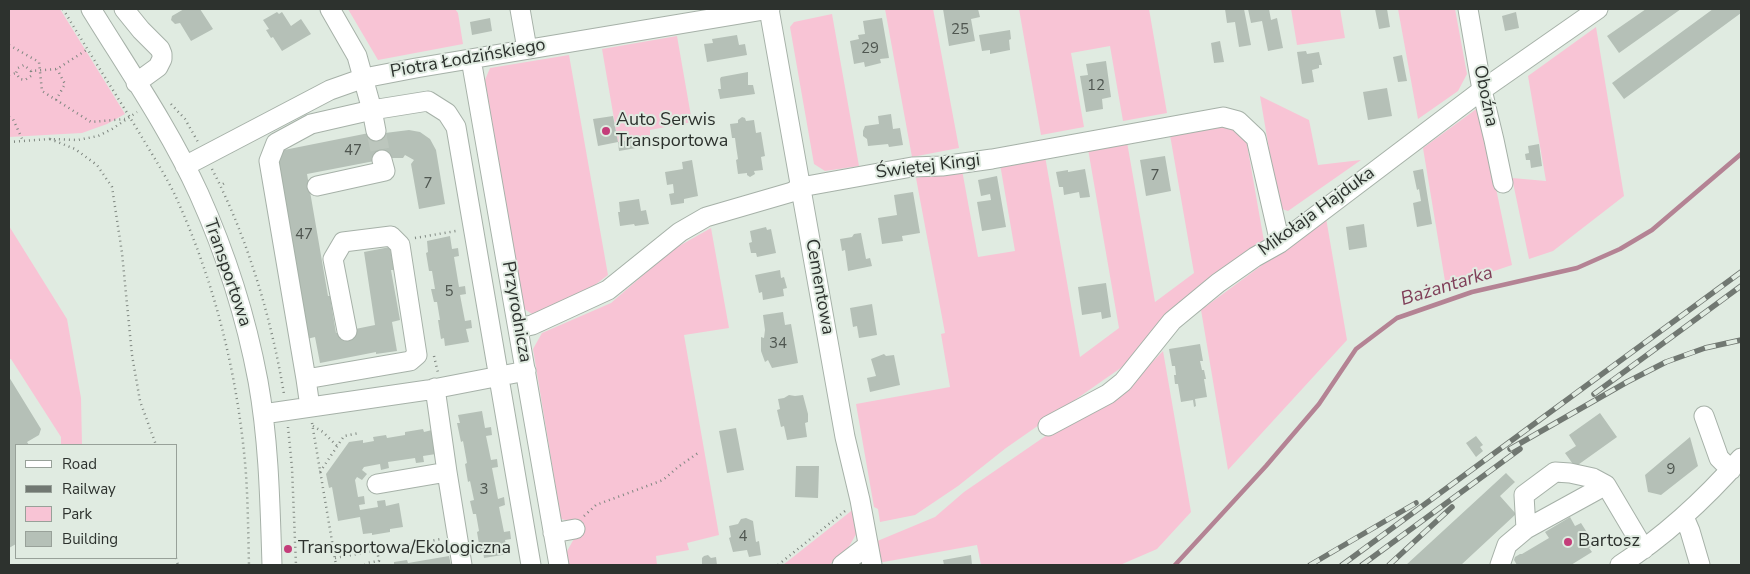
<!DOCTYPE html>
<meta charset="utf-8">
<style>
body{margin:0}
#map{position:relative;width:1750px;height:574px;overflow:hidden;background:#e0ebe1;font-family:"Nunito Sans",sans-serif}
canvas{display:block}
.frame{position:absolute;inset:0;border:10px solid #2d322e;pointer-events:none}
.legend{position:absolute;left:15px;top:444px;width:162px;height:115px;box-sizing:border-box;background:#e0ebe1;border:1px solid #98a199;margin:0;padding:6px 9px;list-style:none;font-size:15px;color:#2d322e}
.legend li{display:flex;align-items:center;gap:10px;height:25px}
.legend b{width:25px;border:1px solid #98a199}
</style>
<div id="map">
<canvas width="1750" height="574"></canvas>
<div class="frame"></div>
<ul class="legend">
<li><b style="height:6px;background:#fff"></b>Road</li>
<li><b style="height:6px;background:#717872"></b>Railway</li>
<li><b style="height:14px;background:#f8c4d5"></b>Park</li>
<li><b style="height:14px;background:#b5c0b7"></b>Building</li>
</ul>
</div>
<script>
const ctx = document.querySelector('canvas').getContext('2d');
ctx.lineJoin = 'round';
function paint(path, color) { ctx.fillStyle = color; ctx.fill(path, 'evenodd'); }
function trace(path, color, width, dash) { ctx.strokeStyle = color; ctx.lineWidth = width; ctx.lineCap = dash ? 'butt' : 'round'; ctx.setLineDash(dash || []); ctx.stroke(path); }
function drawText(font, color, halo, rows, align = 'center') {
  ctx.font = font + ' "Nunito Sans",sans-serif'; ctx.lineWidth = 4; ctx.setLineDash([]); ctx.textBaseline = 'middle'; ctx.strokeStyle = halo; ctx.fillStyle = color; for (const [text, x, y, turn = 0] of rows) {
    ctx.save(); ctx.translate(x, y); ctx.rotate((+turn || 0) * Math.PI / 180); ctx.textAlign = isNaN(turn) ? turn : align; if (halo) ctx.strokeText(text, 0, 0); ctx.fillText(text, 0, 0); ctx.restore();
  }
}
paint(new Path2D(`
 M9,9H60L125,114L107,124L82,133L9,137Z
 M348,9H455L458,13L463,44L378,60Z
 M885,9H933L959,148L912,157Z
 M1019,9H1149L1167,113L1123,121L1110,46L1071,53L1084,127L1041,135Z
 M1291,9H1340L1345,38L1297,45Z
 M1398,9H1455L1467,74L1458,91L1418,119Z
 M832,14L859,166L825,171L814,164L790,27L794,22Z
 M1596,27L1624,196L1553,251L1529,259L1512,178L1546,181L1528,76Z
 M677,36L692,122L650,130V136L618,142L602,49Z
 M569,55L608,275L591,288L532,314L523,308L485,80L490,68Z
 M1260,96L1309,120L1318,165L1361,160L1288,211L1279,208Z
 M1479,107L1512,265L1446,287L1423,148Z
 M1233,124L1245,133L1265,247L1125,365L1006,448L958,486L915,515L880,522L878,509L874,507L856,404L950,387L941,334L945,333L916,178L962,170L978,257L1015,251L1000,164L1045,156L1080,357L1119,328L1088,149L1127,142L1155,302L1194,273L1170,135Z
 M1326,218L1347,340L1228,470L1201,310Z
 M9,226L67,319L81,398L82,445H61V437L11,359H9Z
 M711,228L729,328L684,335L719,535L687,543L689,550L656,556L657,565H568L566,553L576,535L573,522L561,519L533,349L542,333L611,303L672,250Z
 M1163,351L1191,512L1157,549L1120,565H981L977,545L878,563L875,542L935,517L964,492L1047,435L1089,412L1129,386Z
 M855,508L859,529L847,550L829,565H783Z`), '#f8c4d5');
trace(new Path2D(`
 M1175,565L1266,466L1319,404L1356,349L1397,318L1472,292L1577,268L1620,249L1652,230L1741,154`), '#b48394', 4.5);
paint(new Path2D(`
 M184,9H200L213,29L191,41L180,23L175,24L171,20L172,16Z
 M943,9H978L980,17L971,19L975,41L949,46Z
 M1225,9H1244L1251,45L1239,47L1235,22L1227,23Z
 M1248,9H1269L1271,20L1277,18L1283,48L1268,51L1262,21L1251,23Z
 M1375,9H1387L1390,27L1379,29Z
 M1646,9H1681L1619,53L1607,36Z
 M1713,9H1741V13L1624,99L1612,83Z
 M277,12L279,14L282,12L291,26L301,19L311,34L282,51L273,37L271,38L266,30L269,29L263,20Z
 M1516,12L1519,28L1505,31L1502,16Z
 M490,18L492,31L472,35L470,22Z
 M882,18L889,58L880,59L881,63L865,67L864,62L854,64L850,41L859,39L858,35L865,34L863,21Z
 M1010,30L1011,39L1009,40L1010,50L990,54V50L982,51L979,35Z
 M737,35L739,45L745,44L747,55L707,62L704,44L713,43L712,39Z
 M1220,41L1224,62L1214,63L1211,43Z
 M1306,51L1307,54L1319,52L1322,65H1319V68L1312,70L1314,82L1302,84L1297,52Z
 M1402,55L1407,81L1398,82L1393,57Z
 M1106,61L1111,97L1102,99L1103,109L1086,112L1080,76L1088,75L1086,64Z
 M748,72V85H753L755,94L720,99L718,89H721L720,79L721,77Z
 M1387,88L1392,116L1368,120L1363,92Z
 M891,114L893,129L900,128L903,145L889,147L888,144L868,146L867,139L863,136V131L865,126L879,124L878,116Z
 M613,116L618,142L635,139L636,148L619,151L618,142L598,146L593,119Z
 M742,117L745,118L746,121L754,120L756,133L761,132L765,156L761,157L763,170L754,171L755,174L750,177L747,175V173L738,174L736,160L738,159L736,146L735,138H732L730,124L738,123V120Z
 M384,130L385,133L409,130L420,132L430,139L436,150L445,204L419,209L411,164L414,160L405,155L403,158H390L307,174L328,296H330L336,333L375,325L364,252L390,247L394,270H391L400,320L392,322L397,351L376,354V352L320,363L315,337L307,339L278,160L280,154L284,150Z
 M1539,144L1542,166L1531,168L1530,160H1526L1525,154L1529,153L1528,146Z
 M1165,156L1171,191L1146,196L1140,160Z
 M692,160L698,196L684,199V203L671,205L669,194L674,193L673,184L667,185L665,172L683,169L682,162Z
 M1085,169L1090,197L1080,198L1079,192L1064,195L1063,187H1059L1056,172L1068,170V172Z
 M1423,169L1432,224L1417,227L1413,203L1421,201L1419,189L1417,190L1413,171Z
 M997,176L1006,227L982,231L977,202L991,200L990,194L981,196L978,180Z
 M913,192L920,233L902,236L903,241L882,244L878,218L897,215L894,195Z
 M639,199L641,211L646,210L649,224L635,226L634,224L620,226L618,212H620L619,202Z
 M1364,224L1367,247L1349,250L1346,227Z
 M766,227L767,230L771,229L776,253L757,257L756,253H751L749,243L752,242L750,231Z
 M861,233L866,259L870,258L872,266L848,271L845,250L842,251L840,239L852,237L854,234Z
 M450,236L452,249L458,248L459,256L454,257L459,287L465,286L466,294L460,295L465,321L471,320L472,328L466,329L469,342L445,346L444,338L441,339L438,320H440L437,302H434L431,289H435L432,271H429L426,253L428,252L427,241Z
 M780,270L781,278L784,277L787,288L783,289L784,296L763,300L762,292L759,293L755,275Z
 M1106,283L1111,317L1102,319L1101,312L1082,315L1078,287Z
 M872,304L877,335L859,338L857,326L853,327L850,308Z
 M783,312L785,325L791,324L798,363L772,368L768,360L765,362L761,351V337L764,338L765,330L763,315Z
 M1200,344L1203,361H1200L1202,370H1204L1206,379H1204L1207,397L1195,399L1196,406L1194,407L1193,400L1181,402L1178,384H1175L1174,375H1176L1175,366H1172L1169,349Z
 M884,354L886,356L894,355L900,385L870,392L867,378L876,376L871,359Z
 M9,377L41,429L39,435L27,442L29,445H16V544L9,548Z
 M789,395L795,396L803,395L808,414V422L805,423L807,437L787,440L784,426L781,427L777,410L780,409L778,399L784,398Z
 M482,411L485,428L491,427L492,435L486,436L491,460L497,459L498,467L492,468L498,499L504,497L505,505L499,507L504,532L510,531L511,539L505,540L508,554L484,558L483,550H480L477,532L479,531L476,514H473L470,501L474,500L470,481L468,482L465,464L467,463L463,441L461,442L457,423H460L458,415Z
 M1600,413L1617,437L1575,467L1565,453L1576,446L1569,435Z
 M736,428L744,470L727,473L719,431Z
 M423,429L424,432L432,430L436,454L423,456L424,462L416,463L415,458L388,462L389,468L381,470L380,464L364,467L362,470L367,474L362,480L357,477L355,480L358,497L364,496L365,504L359,505L360,510L378,507L377,501L385,500L386,506L399,503L403,527L390,529V532L372,535V533L363,534L360,517L338,521L332,487L329,488L326,474L349,442L363,440V443L374,441L373,437L386,435L387,438L405,435V432Z
 M1476,436L1483,445L1480,447L1483,451L1476,457L1466,443Z
 M1690,437L1698,466L1661,495L1648,492L1645,475Z
 M796,466H819L818,498L795,497Z
 M1506,473L1515,482L1500,496L1516,514L1461,565H1406Z
 M1570,517L1575,526L1581,523L1595,545L1589,548L1592,552L1571,565H1517L1514,560L1515,557L1520,554H1522L1549,538L1545,532Z
 M746,518L753,521L756,542L759,541L761,555L749,557L747,550L733,552L729,538L731,537L729,526L738,524L741,519Z
 M708,555L711,558L716,557L717,565H702V558L704,556Z
 M971,555L972,565H944L943,560Z
 M449,556L451,565H394V562L407,560L408,563Z`), '#b5c0b7');
trace(new Path2D(`
 M376,131L382,160`), '#bcc6bd', 19, [19, 9]);
const minor = new Path2D(`
 M91,9C128,69 170,130 199,194C226,254 246,317 258,381C269,442 270,504 272,565
 M124,9L141,30L160,49L162,54V59L158,67L136,83
 M330,9L357,56L372,110L428,101L447,113L456,127L531,565
 M520,9L527,49
 M769,9L845,437L860,500L872,565
 M1468,9L1482,90L1494,140L1503,183
 M471,59L559,565
 M185,166L330,90L364,78L416,68L770,9
 M317,186L385,171L382,160
 M519,328L532,325L608,290L680,232L706,217L792,192L801,187L912,167L942,166L992,159L1223,117L1238,121L1256,138L1280,243
 M306,379L269,161L276,143L311,124L372,110L376,131
 M310,407L306,379L410,361L417,355L400,245L391,236L343,242L333,259L347,331
 M263,414L428,390L526,371
 M1704,416L1719,458L1731,470
 M1048,426L1108,394L1123,382L1172,321L1218,283L1255,257L1280,243L1482,90L1598,9
 M447,472L462,565
 M377,484L447,472L435,388
 M1684,517L1690,531L1700,565
 M1526,529L1606,485
 M553,533L575,529
 M842,565L868,545
 M1500,565L1507,545L1526,529L1524,495L1555,472L1570,473L1593,478L1606,485L1644,549
 M1620,565C1665,536 1705,499 1741,458`);
trace(minor, '#a6b1a8', 21);
trace(new Path2D(`
 M63,9C90,54 119,99 146,144C158,164 170,183 179,204C214,283 235,366 244,452C248,489 248,527 249,565
 M9,45L39,62L42,91L91,122L125,119
 M31,71V76L25,80L20,79L16,73L18,68L24,65L31,71L57,69L88,49
 M9,75L16,73
 M56,100L65,84L57,69
 M171,104L185,119L198,142
 M9,117L13,119L23,141
 M50,139L75,149L97,165L112,187L122,253L132,355L140,401L156,445
 M9,142L50,139L78,140L98,136L112,129L137,112
 M212,169C248,239 271,317 284,394
 M223,184L226,182
 M415,238L456,231
 M434,356L438,373
 M312,423L336,565
 M313,426L323,432L337,446
 M288,427L292,468L296,565
 M320,472L344,436L359,433
 M584,516L596,505L663,480L678,467L698,453
 M176,558L178,565
 M335,558L441,539
 M365,565L366,563L379,561L377,550
 M778,565L845,511`), '#7f8780', 2.5, [1, 4]);
trace(minor, '#fff', 19);
const rail = new Path2D(`
 M1594,394L1741,286
 M1510,449L1627,382L1666,362L1705,348L1741,340
 M1310,565L1416,503
 M1342,565L1741,272
 M1362,565L1520,449
 M1389,565L1452,507`);
trace(rail, '#717872', 5.5);
trace(rail, '#e0ebe1', 4, [11]);
for (const [x, y, r, color] of [
 [606,131,5,"#c43d7a"],
 [1568,542,5,"#c43d7a"],
 [288,549,5,"#c43d7a"]
]) { const dot = new Path2D(); dot.arc(x, y, r, 0, 2 * Math.PI); ctx.fillStyle = color; ctx.fill(dot); trace(dot, '#e0ebe1', 2); }
drawText('15px', '#4f5650', null, [
 ["25",960,30],
 ["29",870,49],
 ["12",1096,86],
 ["47",353,151],
 ["7",1155,176],
 ["7",428,184],
 ["47",304,235],
 ["5",449,292],
 ["34",778,344],
 ["9",1671,470],
 ["3",484,490],
 ["4",743,537]
]);
drawText('18px', '#2d322e', '#e0ebe1', [
 ["Piotra Łodzińskiego",468,59,-10],
 ["Oboźna",1485,96,78],
 ["Świętej Kingi",928,167,-7],
 ["Mikołaja Hajduka",1317,212,-36],
 ["Transportowa",227,273,71],
 ["Cementowa",819,287,80],
 ["Przyrodnicza",516,312,80]
]);
drawText('18px', '#2d322e', '#e0ebe1', [
 ["Auto Serwis",616,121],
 ["Transportowa",616,142],
 ["Bartosz",1578,542],
 ["Transportowa/Ekologiczna",298,549]
], 'left');
drawText('italic 19px', '#7f3e58', '#e0ebe1', [
 ["Bażantarka",1447,287,-17]
]);
</script>
